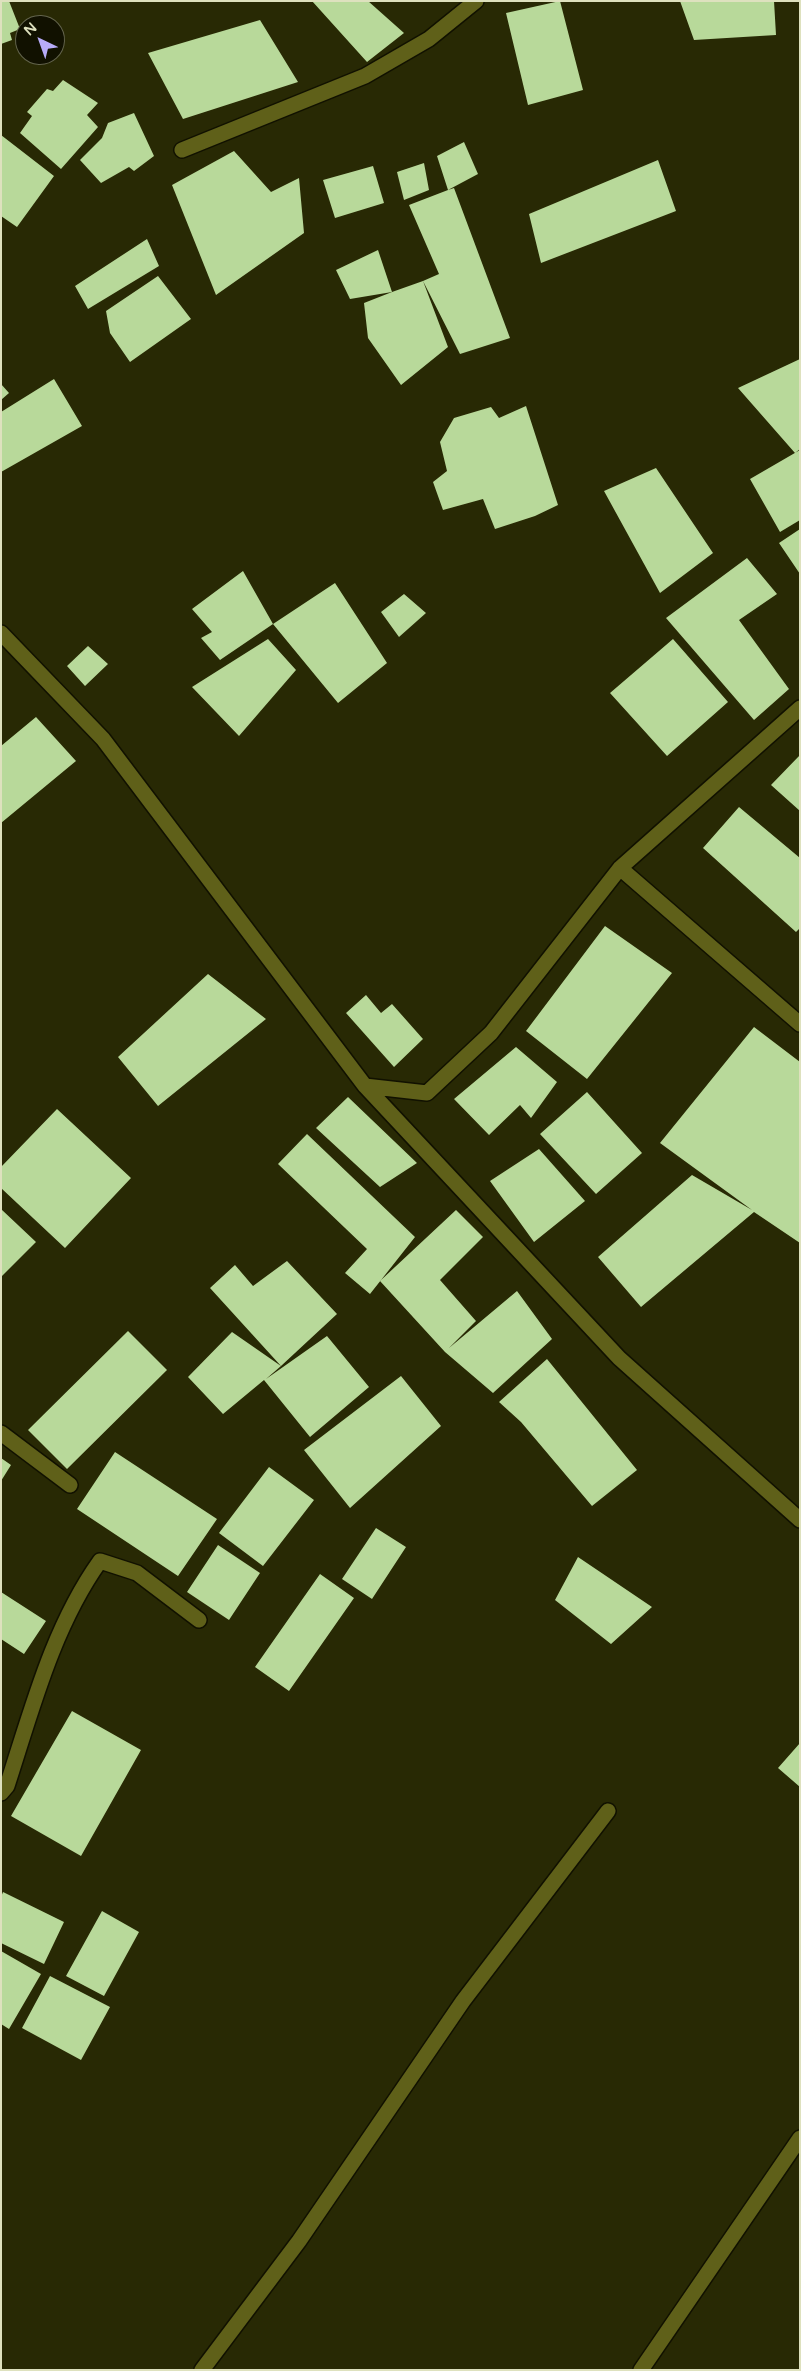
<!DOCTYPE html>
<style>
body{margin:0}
#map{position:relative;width:801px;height:2371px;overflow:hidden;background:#282904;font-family:"Varela Round",sans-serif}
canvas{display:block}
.frame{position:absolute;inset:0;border:2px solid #dee1be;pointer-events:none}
.north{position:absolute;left:15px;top:15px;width:50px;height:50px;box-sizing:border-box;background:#110;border:1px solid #63644c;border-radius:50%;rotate:318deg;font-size:14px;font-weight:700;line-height:20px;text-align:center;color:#dee1be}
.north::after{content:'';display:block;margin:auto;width:18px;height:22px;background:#b7abf8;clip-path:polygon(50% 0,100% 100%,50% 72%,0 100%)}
</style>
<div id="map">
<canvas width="801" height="2371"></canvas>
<div class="frame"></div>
<div class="north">N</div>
</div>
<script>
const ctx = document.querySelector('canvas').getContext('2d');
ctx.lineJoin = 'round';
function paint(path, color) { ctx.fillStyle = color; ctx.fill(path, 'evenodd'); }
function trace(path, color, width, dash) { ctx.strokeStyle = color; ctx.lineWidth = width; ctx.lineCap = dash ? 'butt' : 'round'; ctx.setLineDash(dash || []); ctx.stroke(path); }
paint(new Path2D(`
 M1,1H9L20,29L10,33L12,40L1,44Z
 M312,1H368L404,33L367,62Z
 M560,1L583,90L528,105L506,13Z
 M680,1H774L776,35L694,40Z
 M260,20L298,82L183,119L148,53Z
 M63,80L98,103L87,115L98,127L61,169L20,133L32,116L27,112L47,89L53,91Z
 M134,113L154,156L134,171L129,167L101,183L80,160L102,138L108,123Z
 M1,135L54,176L17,227L1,216Z
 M464,142L478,174L448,190L454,188L510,338L460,354L423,281L439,274L409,205L448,190L437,156Z
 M234,151L271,192L299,178L304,233L216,295L172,185Z
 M658,160L676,211L541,263L529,214Z
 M424,163L429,190L404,200L397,172Z
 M373,166L384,203L335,218L323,180Z
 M147,239L159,266L88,309L75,286Z
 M378,250L392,292L423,281L448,347L401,385L368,338L364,303L392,292L350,299L336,270Z
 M158,276L191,319L130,362L110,333L106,311Z
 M800,359V449L795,453L738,388Z
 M54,379L82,426L1,472V412Z
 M1,384L9,393L1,400Z
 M526,406L558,505L535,516L495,529L483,499L443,510L433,482L447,471L440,442L454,418L491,407L499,418Z
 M800,450V520L780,532L750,479Z
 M656,468L713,553L660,593L604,491Z
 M800,529V574L779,543Z
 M747,558L777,594L739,620L789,689L754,720L666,618Z
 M243,571L273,624L335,583L387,663L338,703L273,624L220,660L201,638L212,632L192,609Z
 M404,594L426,613L399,637L381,612Z
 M268,639L296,670L239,736L192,687Z
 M673,639L728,702L667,756L610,693Z
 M88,646L108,664L85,686L67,666Z
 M36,717L76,761L1,823V746Z
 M800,755V811L771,785Z
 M739,807L800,858V928L796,932L703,848Z
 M605,926L672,973L587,1079L526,1031Z
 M208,974L266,1019L158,1106L118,1057Z
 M366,995L381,1013L392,1004L423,1039L394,1067L346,1013Z
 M754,1027L800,1062V1243L754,1212L641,1307L598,1257L692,1175L752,1210L660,1143Z
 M516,1047L557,1082L531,1118L520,1105L489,1135L454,1099Z
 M587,1092L642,1153L596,1194L540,1134Z
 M348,1097L417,1163L380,1187L316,1128Z
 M57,1109L131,1178L65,1248L1,1188V1167Z
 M307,1134L415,1237L370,1294L345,1273L367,1249L278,1164Z
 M539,1149L585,1201L534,1242L490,1181Z
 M1,1209L36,1242L1,1277Z
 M456,1210L483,1237L440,1280L476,1321L449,1348L517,1291L552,1339L493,1393L445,1352L380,1281Z
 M287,1261L337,1314L281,1366L210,1288L235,1265L253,1286Z
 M128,1331L167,1370L67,1469L28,1430Z
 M232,1332L281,1366L266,1379L327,1336L369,1387L310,1437L264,1380L223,1414L188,1377Z
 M547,1359L637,1470L592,1506L521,1422L499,1402Z
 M401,1376L441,1426L350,1508L304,1450Z
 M115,1452L217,1519L178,1576L77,1509Z
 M1,1458L11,1465L1,1481Z
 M269,1467L314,1500L263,1566L219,1533Z
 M376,1528L406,1547L372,1599L342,1579Z
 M218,1545L260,1573L229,1620L187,1592Z
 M578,1557L652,1607L611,1644L555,1600Z
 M320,1574L354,1598L289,1691L255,1667Z
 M1,1592L46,1621L24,1654L1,1639Z
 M72,1711L141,1750L81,1856L11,1816Z
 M800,1743V1787L778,1768Z
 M3,1892L64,1922L44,1964L1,1943V1897Z
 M102,1911L139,1932L104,1996L66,1976Z
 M1,1951L41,1974L9,2029L1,2024Z
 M50,1976L110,2007L81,2060L22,2028Z`), '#b8d99a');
const street = new Path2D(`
 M182,150L365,76L429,39L476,1
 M1,633L103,739L365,1086L619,1358L800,1520
 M620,868L800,1024
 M365,1086L427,1093L491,1033L620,868L800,708
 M1,1433L70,1485
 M1,1793L7,1786C32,1709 53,1627 100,1561L137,1573L199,1620
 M202,2370L299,2241L463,2001L608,1811
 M641,2370L800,2138`);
trace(street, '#110', 18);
trace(street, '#5f6019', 15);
</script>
